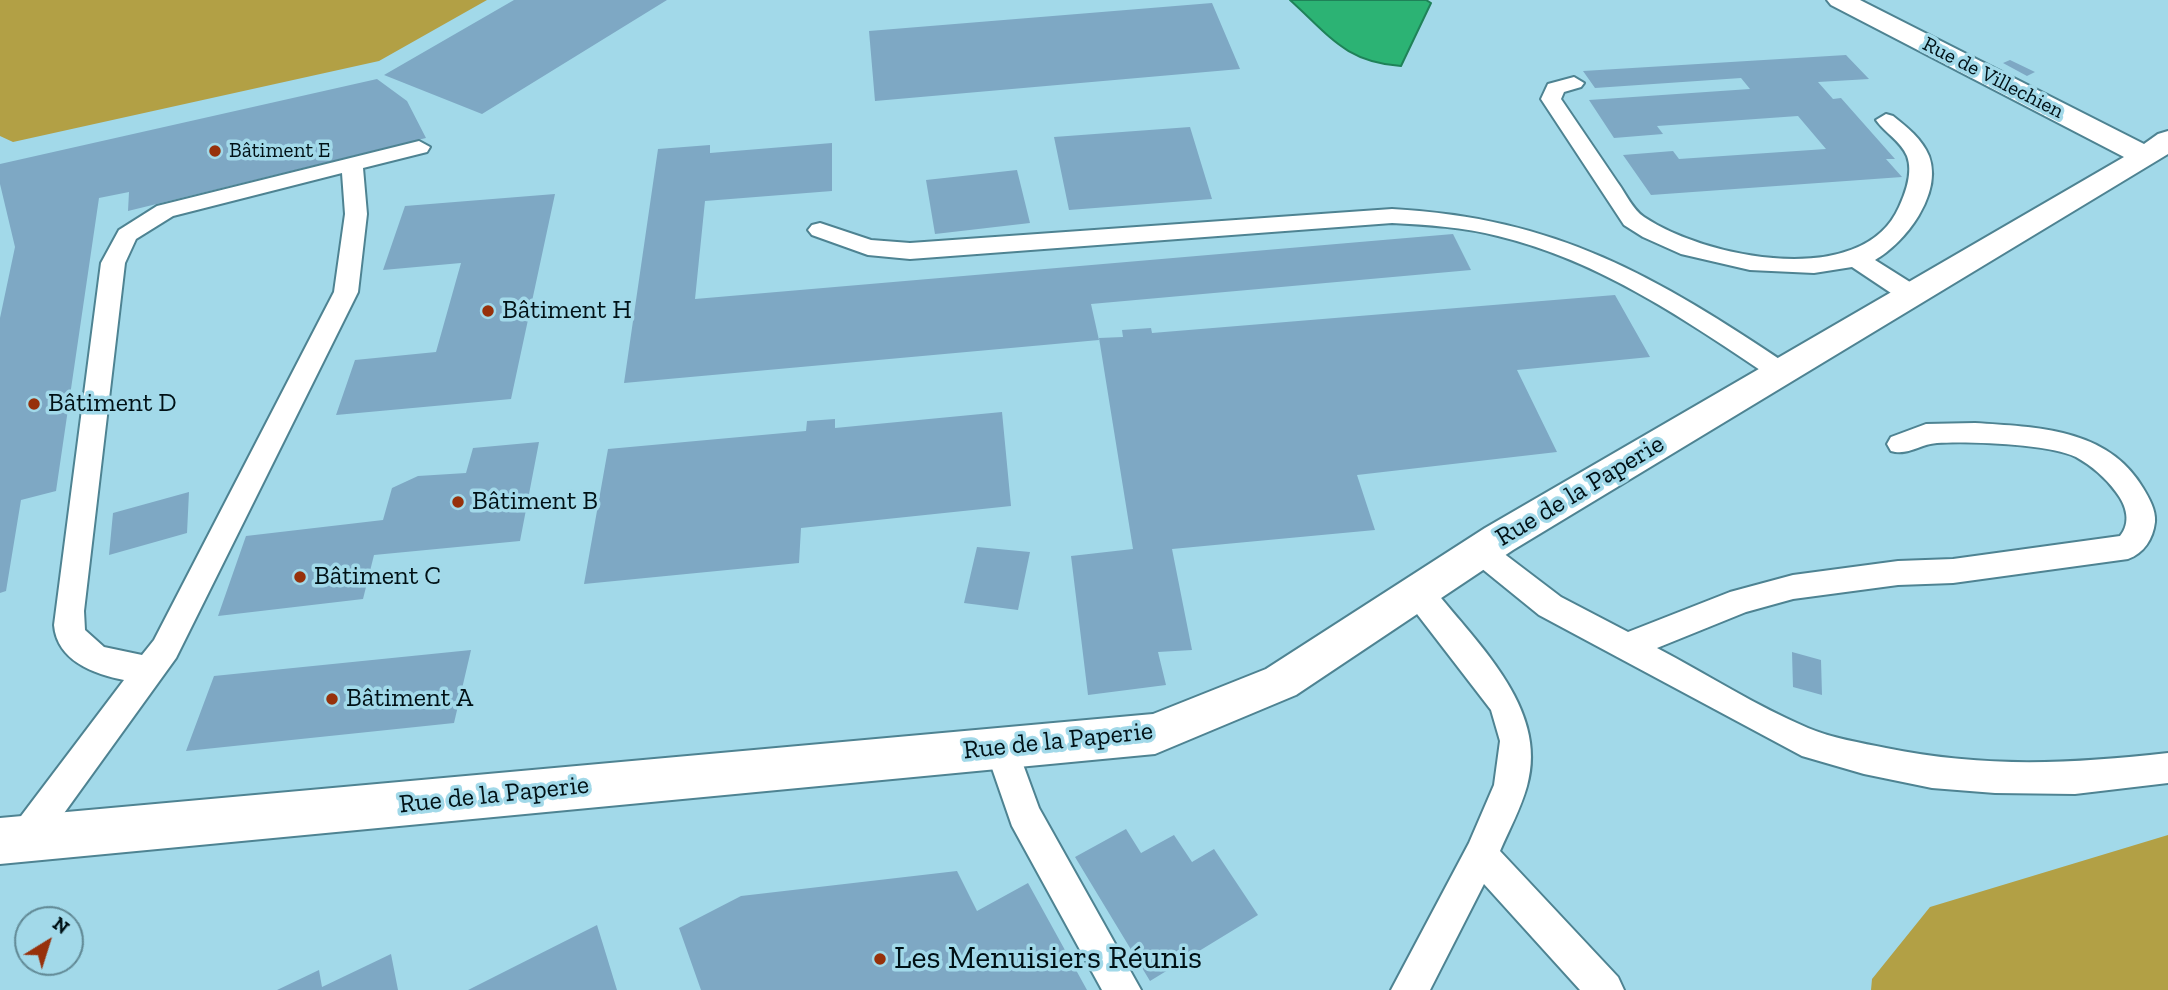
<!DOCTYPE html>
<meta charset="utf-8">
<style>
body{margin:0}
#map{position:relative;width:2168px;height:990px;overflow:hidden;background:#a2d9e9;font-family:"Zilla Slab",serif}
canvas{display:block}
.north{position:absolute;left:14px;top:906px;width:70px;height:70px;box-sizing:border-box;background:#a2d9e9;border:2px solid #618995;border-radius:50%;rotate:38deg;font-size:19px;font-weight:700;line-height:28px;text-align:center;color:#001116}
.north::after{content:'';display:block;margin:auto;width:24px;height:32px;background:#97310b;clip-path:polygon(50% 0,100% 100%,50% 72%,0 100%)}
</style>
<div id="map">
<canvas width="2168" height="990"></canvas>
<div class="north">N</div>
</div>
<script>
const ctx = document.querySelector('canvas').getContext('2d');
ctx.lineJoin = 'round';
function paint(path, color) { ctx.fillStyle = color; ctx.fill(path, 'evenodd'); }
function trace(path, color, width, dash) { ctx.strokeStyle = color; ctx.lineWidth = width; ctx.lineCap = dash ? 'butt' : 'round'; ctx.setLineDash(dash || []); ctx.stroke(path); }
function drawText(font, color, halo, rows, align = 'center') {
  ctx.font = font + ' "Zilla Slab",serif'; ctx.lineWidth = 7; ctx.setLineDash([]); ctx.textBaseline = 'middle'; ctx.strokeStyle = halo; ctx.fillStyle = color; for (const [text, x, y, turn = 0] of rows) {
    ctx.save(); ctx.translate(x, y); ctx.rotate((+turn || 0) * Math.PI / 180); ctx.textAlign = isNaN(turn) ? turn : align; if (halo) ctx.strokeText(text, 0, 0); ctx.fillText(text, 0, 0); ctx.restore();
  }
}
paint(new Path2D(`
 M0,0H487L379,61L13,142L0,136Z
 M2168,835V990H1871L1872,979L1930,907Z`), '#b2a045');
const water = new Path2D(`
 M1290,0H1426L1431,3L1401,66C1345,62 1330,36 1290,0Z`);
paint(water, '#2cb374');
trace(water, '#1f8258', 2);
paint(new Path2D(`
 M514,0H667L482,114L384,75Z
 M1212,3L1240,69L875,101L869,31Z
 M1846,55L1869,79L1818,82L1833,99L1841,98L1895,159H1886L1902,177L1651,195L1623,155L1673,151L1679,159L1826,149L1798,116L1657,126L1663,134L1614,138L1589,100L1750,89L1741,78L1595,88L1583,71Z
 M2010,60L2035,72L2027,76L2003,63Z
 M377,79L407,101L426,138L128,211L129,192L99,198L56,491L21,500L6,591L0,593V318L15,247L0,184V164Z
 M1190,127L1212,199L1069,210L1054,137Z
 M832,143V191L705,201L695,299L1453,234L1471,270L1091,304L1099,340L624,383L658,149L710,145V153Z
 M1017,170L1030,223L935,234L926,180Z
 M555,194L511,399L336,415L355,360L436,352L461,263L383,270L405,206Z
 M1615,295L1650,357L1517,370L1557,452L1357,475L1375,530L1172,549L1192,650L1158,652L1166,685L1088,695L1071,556L1133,549L1099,338L1123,337L1122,330L1151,328L1152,333Z
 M1002,412L1011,506L801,528L799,563L584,584L608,449L806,431L807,421L835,419V428Z
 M539,442L520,541L374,555L363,599L218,616L246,536L383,520L392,488L418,476L466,473L473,448Z
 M189,492L187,533L109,555L113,513Z
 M977,547L1030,552L1018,610L964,603Z
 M471,650L454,723L186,751L214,676Z
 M1792,652L1821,660L1822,695L1793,687Z
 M1126,829L1141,853L1174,835L1192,862L1214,849L1258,915L1150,981L1075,857Z
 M957,871L977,911L1028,883L1087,990H701L679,928L741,896Z
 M597,925L617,990H468L478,985Z
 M391,954L398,990H277L319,970L322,987Z`), '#7ea8c4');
const service = new Path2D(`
 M1574,77L1584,83L1581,87L1564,92L1561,99C1580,127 1599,155 1618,183C1626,194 1633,210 1644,217C1703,257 1862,291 1899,207C1906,192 1913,172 1907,156C1901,141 1885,133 1876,120L1886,114L1893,116C1907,127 1922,139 1929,156C1943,194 1905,243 1875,260L1921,289L1924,295L1921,301H1903L1852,267L1814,273L1750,270L1681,254L1643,237L1624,225L1541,99L1548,84Z
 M419,141L430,147L427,152L363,168L367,214L358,292L176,658L36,852L24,856L12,852L7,840L12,828L124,680C94,674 57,661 54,625L101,263L119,230L157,206ZM342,173L345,214L334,292L154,640L142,655L104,647L85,630L84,611L125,263L136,239L173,216Z
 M1392,209C1558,218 1655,276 1790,366L1794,372L1790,378L1781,381L1772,378C1687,321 1599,260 1498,236C1463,227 1428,225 1392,223L910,259L868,255L812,235L808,230L812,225L820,223L871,240L910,243Z
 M1975,423C2036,427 2108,428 2143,488C2149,498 2156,510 2155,522C2153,539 2144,553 2128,559L1953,583L1898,585L1793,599L1746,612L1657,648C1707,674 1756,706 1808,728C1832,738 1861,743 1886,748C1984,768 2070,764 2168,753V783L2075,794L1995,793L1932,788L1864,774L1802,756L1539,615L1470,559L1465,551L1470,543L1480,539L1490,543L1561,597L1628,632L1730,592L1793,575L1898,561L1953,559L2120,536C2131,523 2127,506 2116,492C2106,478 2092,466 2076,457C2050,444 1968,441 1937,443C1920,444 1908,456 1891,451L1887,444L1891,437L1926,424Z
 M1418,580L1429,583C1473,640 1550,707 1527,786C1521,808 1509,830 1500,851L1618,977L1624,990H1580L1484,884L1430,990H1391L1469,843L1494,785L1500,741L1491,710L1407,601L1403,592L1407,583Z
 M1001,733L1013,737L1039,808L1141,990H1102L1012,826L985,748L989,737Z`);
const minor = new Path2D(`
 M1827,0H1860L2144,144L2158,134L2168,131V154L1513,550L1296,695L1155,754L0,864V818L1153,714L1266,669L1485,528L2124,157L1831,5Z`);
trace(service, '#4e8392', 4);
trace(minor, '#4e8392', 4);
paint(service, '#fff');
paint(minor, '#fff');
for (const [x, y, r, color] of [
 [215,151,7,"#97310b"],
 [488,311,7,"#97310b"],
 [34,404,7,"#97310b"],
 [458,502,7,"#97310b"],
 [300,577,7,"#97310b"],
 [332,699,7,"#97310b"],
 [880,959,7,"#97310b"]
]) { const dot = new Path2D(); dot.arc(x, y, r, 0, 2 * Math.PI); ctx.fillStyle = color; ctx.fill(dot); trace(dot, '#a2d9e9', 2.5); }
drawText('21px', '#001116', '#a2d9e9', [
 ["Rue de Villechien",1993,78,27]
]);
drawText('21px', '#001116', '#a2d9e9', [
 ["Bâtiment E",229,151]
], 'left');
drawText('26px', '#001116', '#a2d9e9', [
 ["Bâtiment H",502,311],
 ["Bâtiment D",48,404],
 ["Bâtiment B",472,502],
 ["Bâtiment C",314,577],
 ["Bâtiment A",346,699]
], 'left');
drawText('26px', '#001116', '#a2d9e9', [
 ["Rue de la Paperie",1580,491,-31],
 ["Rue de la Paperie",1058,741,-6],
 ["Rue de la Paperie",494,795,-6]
]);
drawText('32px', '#001116', '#a2d9e9', [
 ["Les Menuisiers Réunis",894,959]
], 'left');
</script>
